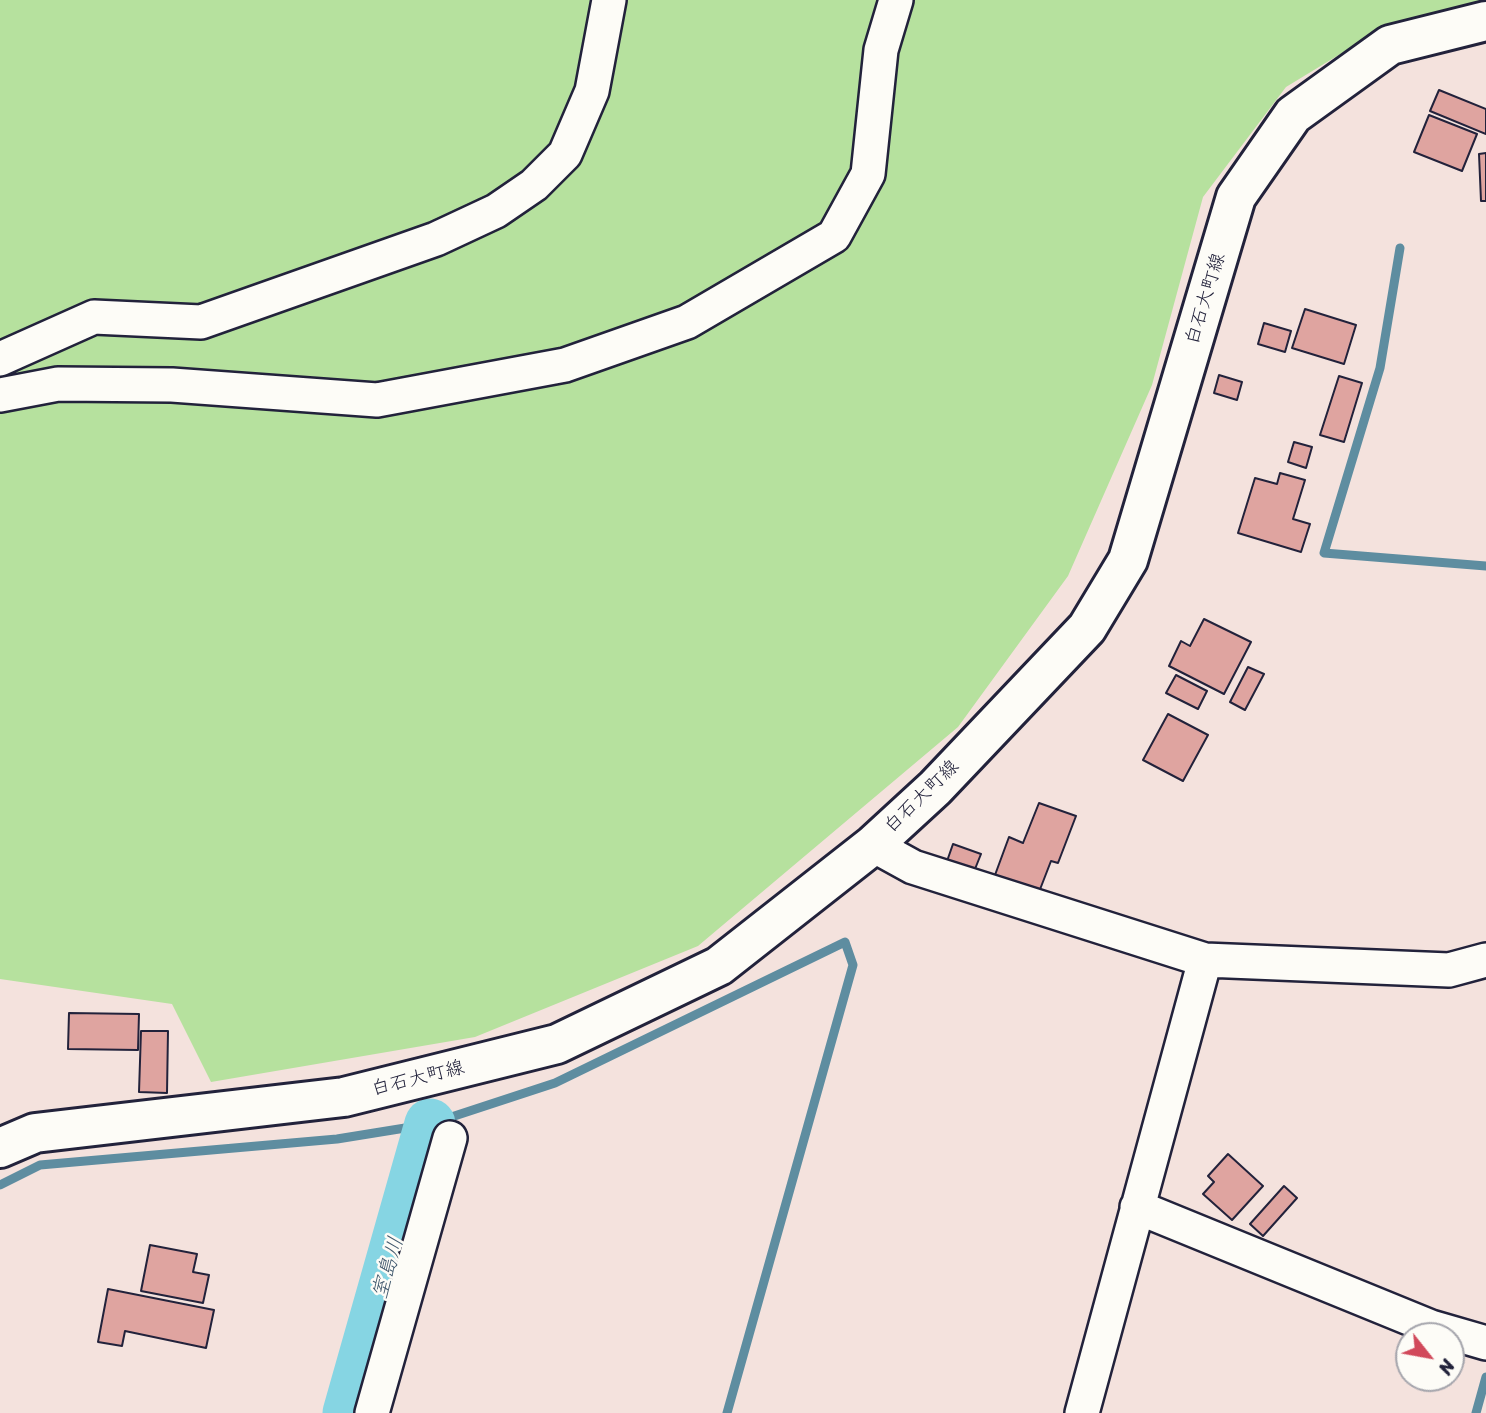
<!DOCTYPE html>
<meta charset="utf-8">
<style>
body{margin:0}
#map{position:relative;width:1486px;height:1413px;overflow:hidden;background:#f4e2dd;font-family:Sriracha,sans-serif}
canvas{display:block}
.north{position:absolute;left:1395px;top:1322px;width:70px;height:70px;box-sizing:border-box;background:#fdfcf7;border:2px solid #a5a5ac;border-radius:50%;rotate:121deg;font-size:19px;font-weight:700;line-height:28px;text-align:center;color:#22223b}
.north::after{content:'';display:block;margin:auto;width:24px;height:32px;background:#d1495b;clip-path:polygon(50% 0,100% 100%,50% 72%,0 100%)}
</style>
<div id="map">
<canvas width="1486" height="1413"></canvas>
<div class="north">N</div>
</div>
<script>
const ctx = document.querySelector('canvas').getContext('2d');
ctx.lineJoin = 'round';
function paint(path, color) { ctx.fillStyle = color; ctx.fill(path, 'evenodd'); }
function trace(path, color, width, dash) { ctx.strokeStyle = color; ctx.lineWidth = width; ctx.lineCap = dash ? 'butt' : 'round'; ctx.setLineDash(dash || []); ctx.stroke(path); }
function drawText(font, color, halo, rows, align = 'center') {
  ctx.font = font + ' Sriracha,"Klee One",sans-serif'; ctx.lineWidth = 5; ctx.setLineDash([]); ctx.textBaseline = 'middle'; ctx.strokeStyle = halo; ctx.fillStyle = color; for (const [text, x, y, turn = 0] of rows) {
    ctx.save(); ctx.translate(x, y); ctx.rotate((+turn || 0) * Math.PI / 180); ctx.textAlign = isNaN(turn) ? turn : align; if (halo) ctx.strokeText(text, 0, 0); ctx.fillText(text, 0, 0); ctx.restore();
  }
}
paint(new Path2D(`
 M0,0H1486L1388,25L1286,87L1203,197L1152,385L1068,576L958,727L698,946L475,1037L211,1082L172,1004L0,979Z`), '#b6e19e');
trace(new Path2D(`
 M1400,248L1380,368L1324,553L1486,566
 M0,1185L40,1165L337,1139L430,1124L555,1083L845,942L853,965L727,1413
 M1476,1413L1486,1377`), '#5e8da0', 9);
trace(new Path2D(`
 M348,1413L430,1124`), '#86d5e3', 51);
const building = new Path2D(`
 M1439,90L1486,109V134L1430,111Z
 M1429,115L1477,134L1462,171L1414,152Z
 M1486,153V201H1481L1479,154Z
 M1305,309L1356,325L1344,364L1292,348Z
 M1264,323L1291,331L1285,352L1258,344Z
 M1219,375L1242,382L1237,400L1214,393Z
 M1339,376L1362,383L1344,442L1320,435Z
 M1294,442L1312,447L1306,468L1288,462Z
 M1280,473L1305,480L1293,519L1310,524L1301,552L1238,533L1255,478L1277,484Z
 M1204,619L1251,642L1224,694L1169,666L1181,641L1190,646Z
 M1248,667L1264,674L1245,710L1230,702Z
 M1176,675L1207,691L1198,709L1166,693Z
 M1168,714L1208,735L1183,781L1143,760Z
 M1039,803L1076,816L1058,863L1051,861L1039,892L995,875L1009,837L1023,843Z
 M953,844L981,854L973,874L946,864Z
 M69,1013L139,1014L138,1050L68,1049Z
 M141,1031H168L167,1093L139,1092Z
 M1228,1154L1263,1186L1232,1220L1203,1194L1214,1182L1208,1176Z
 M1284,1186L1297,1198L1263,1236L1250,1224Z
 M150,1245L197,1254L193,1272L209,1275L203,1303L141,1291Z
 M108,1289L214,1310L206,1348L125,1331L122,1346L98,1342Z`);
paint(building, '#dfa4a0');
trace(building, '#22223b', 2);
const minor = new Path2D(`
 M0,359L94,317L201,322L436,239L496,211L534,185L565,154L592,91L609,0
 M0,395L58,384L172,385L377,400L565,365L687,322L834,236L868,174L881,50L896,0
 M873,845L913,867L1205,960
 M1137,1207L1431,1327L1486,1343
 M372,1413L450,1138
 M1082,1413L1205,960L1449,970L1486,960`);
const secondary = new Path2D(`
 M0,1148L35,1133L344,1097L557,1044L719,966L873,845L935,788L1087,628L1128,560L1236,197L1293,115L1390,45L1486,21`);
trace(minor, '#22223b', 38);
trace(secondary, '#22223b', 44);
trace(minor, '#fdfcf7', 33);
trace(secondary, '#fdfcf7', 38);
drawText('19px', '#22223b', '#fdfcf7', [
 ["白石大町線",1206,299,-73],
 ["白石大町線",922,797,-44],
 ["白石大町線",418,1079,-14]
]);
drawText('italic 21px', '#40586d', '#fdfcf7', [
 ["室島川",389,1268,-74]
]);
</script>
